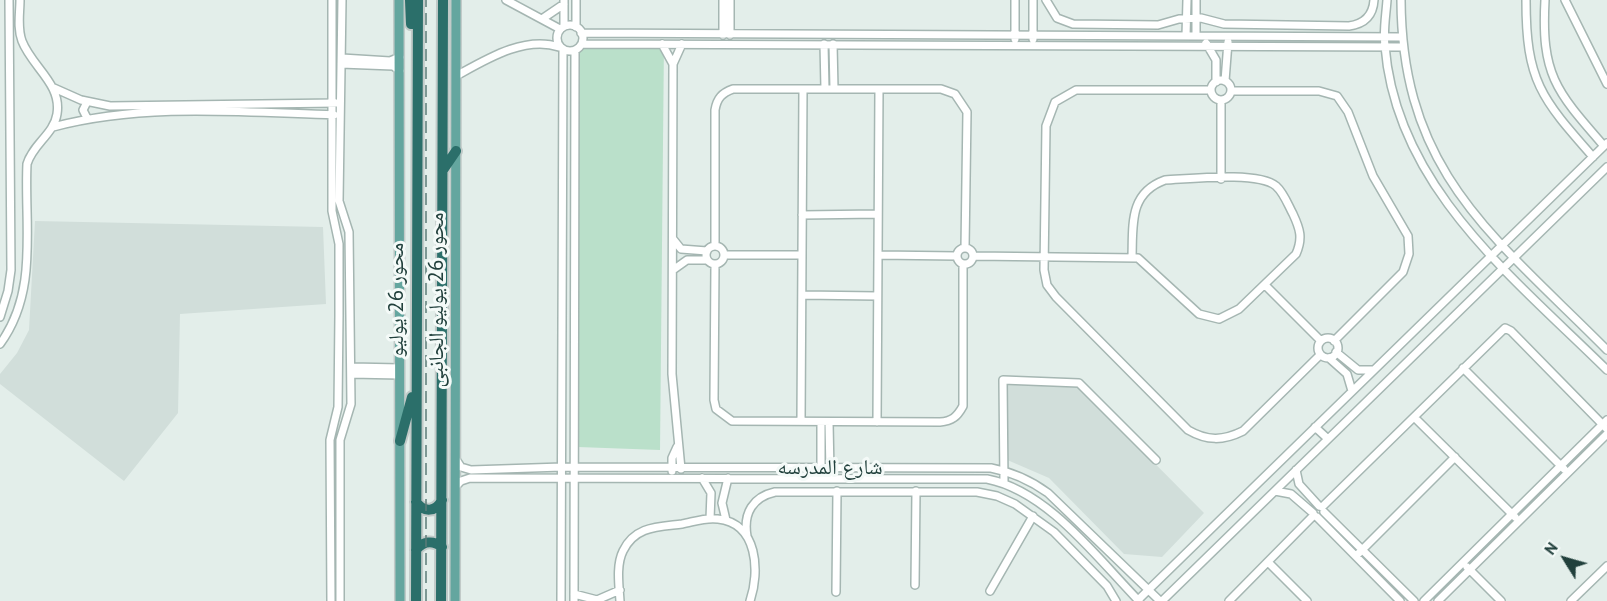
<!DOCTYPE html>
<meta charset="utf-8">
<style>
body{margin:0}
#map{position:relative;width:1607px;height:601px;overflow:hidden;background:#e3eeea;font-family:"PT Sans",sans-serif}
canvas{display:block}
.north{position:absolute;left:1535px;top:529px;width:60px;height:60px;-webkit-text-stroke:4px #f4faf8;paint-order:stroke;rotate:307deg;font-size:16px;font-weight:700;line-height:24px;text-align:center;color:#21403c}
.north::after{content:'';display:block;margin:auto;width:21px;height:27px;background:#21403c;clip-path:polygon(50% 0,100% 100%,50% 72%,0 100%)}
</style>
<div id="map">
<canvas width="1607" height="601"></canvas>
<div class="north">N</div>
</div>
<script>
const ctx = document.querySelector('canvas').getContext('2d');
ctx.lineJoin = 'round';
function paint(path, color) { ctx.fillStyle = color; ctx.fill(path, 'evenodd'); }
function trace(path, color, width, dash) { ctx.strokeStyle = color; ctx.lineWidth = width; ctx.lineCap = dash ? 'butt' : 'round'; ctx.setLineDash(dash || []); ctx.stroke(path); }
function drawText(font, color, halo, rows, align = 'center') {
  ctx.font = font + ' "PT Sans","Noto Naskh Arabic",sans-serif'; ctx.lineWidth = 6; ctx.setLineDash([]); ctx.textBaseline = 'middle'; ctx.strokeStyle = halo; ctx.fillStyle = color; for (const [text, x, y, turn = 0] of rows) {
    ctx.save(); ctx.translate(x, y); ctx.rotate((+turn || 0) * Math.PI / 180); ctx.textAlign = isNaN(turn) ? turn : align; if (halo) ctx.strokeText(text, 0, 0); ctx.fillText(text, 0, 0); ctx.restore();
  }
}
paint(new Path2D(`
 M35,221L323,227L326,304L180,314L178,413L124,481L0,384V374L17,353L29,330Z
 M1007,384L1077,385L1204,513L1162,557L1124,554L1049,478L1005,459Z`), '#d1deda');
paint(new Path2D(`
 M664,40L660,450L578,447L579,41Z`), '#bae0ca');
const minor = new Path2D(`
 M506,0L560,29
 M564,0V26
 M730,0V35
 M1046,0L1057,18L1073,24L1158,25L1179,19L1201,18L1224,24L1349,26C1364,24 1373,16 1374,0
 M1387,0C1386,15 1383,31 1385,46C1396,187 1514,278 1607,370
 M1401,0C1402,174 1495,237 1607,350
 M1526,0C1526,81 1541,98 1593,157
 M1545,0C1541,75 1556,91 1604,146
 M1565,0L1607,84
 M542,19L564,4
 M557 38a13 13 0 1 1 26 0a13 13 0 1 1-26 0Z
 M576,27V0
 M581,33L1401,37
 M723,35V0
 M1186,36L1187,0
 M1196,36V0
 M1015,39V0
 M1033,39V0
 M1206,43L1216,60V82
 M582,44L1402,47
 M662,44L673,64L672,374L681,469
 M824,44L825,89
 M833,44L834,89
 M342,58L390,61L400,57
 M341,64L393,66L400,71
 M673,64L682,44
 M456,76C485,60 525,35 559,47
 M1211 90a10 10 0 1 1 20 0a10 10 0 1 1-20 0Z
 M1225,81L1228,42
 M54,88L81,100L110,106L336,103
 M1211,90H1076L1055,102L1046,126L1044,270L1047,285L1056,297L1188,430C1207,441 1223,441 1243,431L1320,355
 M1231,91H1319L1337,96L1348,112L1373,176L1408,236L1409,254L1403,272L1334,341
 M1221,100V179
 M87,118L83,110L87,102
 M53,127C143,103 241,112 334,115
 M802,215L878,214
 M673,239L681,249L707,251
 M715,246V110C717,98 722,93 733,89H941L955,94L967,112L965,248
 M706 255a9 9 0 1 1 18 0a9 9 0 1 1-18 0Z
 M957 256a8 8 0 1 1 16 0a8 8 0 1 1-16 0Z
 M724,255H802
 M878,255L957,256
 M974,256L1138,258L1199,314L1219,319L1239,309L1296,254C1303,238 1300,229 1293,214C1288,205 1284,193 1276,186C1258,171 1189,179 1165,180C1129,193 1133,224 1132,257
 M715,264L714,400L716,409L732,421L940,422C952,421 957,417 963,406V264
 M673,270L687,260H707
 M1265,285L1321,341
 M802,295L877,296
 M0,317L8,291L11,270L9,0
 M1318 348a10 10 0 1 1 20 0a10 10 0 1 1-20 0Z
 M0,344C39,291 24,225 27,164C33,144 54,134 57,114C62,84 32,67 22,41C17,28 20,13 20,0
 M1336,352L1358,370H1373
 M1329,358L1347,374L1352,391
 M351,367L400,368
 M1463,368L1564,469
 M351,374L400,375
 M1414,417L1515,517
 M801,421L803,89
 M821,422V473
 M829,422L830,473
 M877,422L879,89
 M1315,427L1328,439
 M455,458L461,467L471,470L562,467L991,468C1012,472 1030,480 1048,493L1160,601
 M1296,470L1299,484L1319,506
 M672,471V458L677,447
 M702,478L711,493L710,519
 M1004,483L1003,380L1079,383L1156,460
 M455,487L461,481L470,478L987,479C1048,491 1097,558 1139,601
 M1275,491L1291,494L1313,513
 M1322,507L1505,328L1511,331L1607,429
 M1324,512L1414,601
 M1317,517L1400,601
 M726,520L722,503L728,478
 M747,536C743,513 753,497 775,492H977L997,496L1015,504L1054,532L1107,586L1116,601
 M1356,556L1455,457
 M1268,562L1307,601
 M1467,567L1501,601
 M915,585L916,491
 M990,591L1033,516
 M836,592L837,491
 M574,594L597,600L620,590
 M1138,600L1607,143
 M331,601L330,440L338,407L339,315V244L332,211V0
 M340,601V440L351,404L349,232L339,201L342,0
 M561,601L563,50
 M574,601L575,50
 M620,601C619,585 616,565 623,551C635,526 658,527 682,524C693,522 706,517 718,519C758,523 760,572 750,601
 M1162,601L1607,167
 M1229,601L1314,515
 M1424,601L1607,420
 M1438,601L1607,434
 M1571,601L1607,566`);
const major = new Path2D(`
 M399,0L400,601
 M455,601L456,0`);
const highway = new Path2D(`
 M410,0L411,24
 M443,170L456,151
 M400,441L412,397
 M416,502C424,513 436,512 442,500
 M416,550C423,541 433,540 442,547
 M416,601L418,0
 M441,601L443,0`);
trace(minor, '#a5b6b2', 10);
trace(major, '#c1cac8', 12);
trace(highway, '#c1cac8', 14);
trace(minor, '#fff', 7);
trace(major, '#64a69f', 9);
trace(highway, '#2b6f6a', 10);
trace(new Path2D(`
 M426,601V0`), '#5c7c78', 1.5, [12, 6]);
drawText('21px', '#21403c', '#f4faf8', [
 ["محور 26 يوليو",397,300,-90],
 ["محور 26 يوليو الجانبى",437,300,-90],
 ["شارع المدرسه",830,468]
]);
</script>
